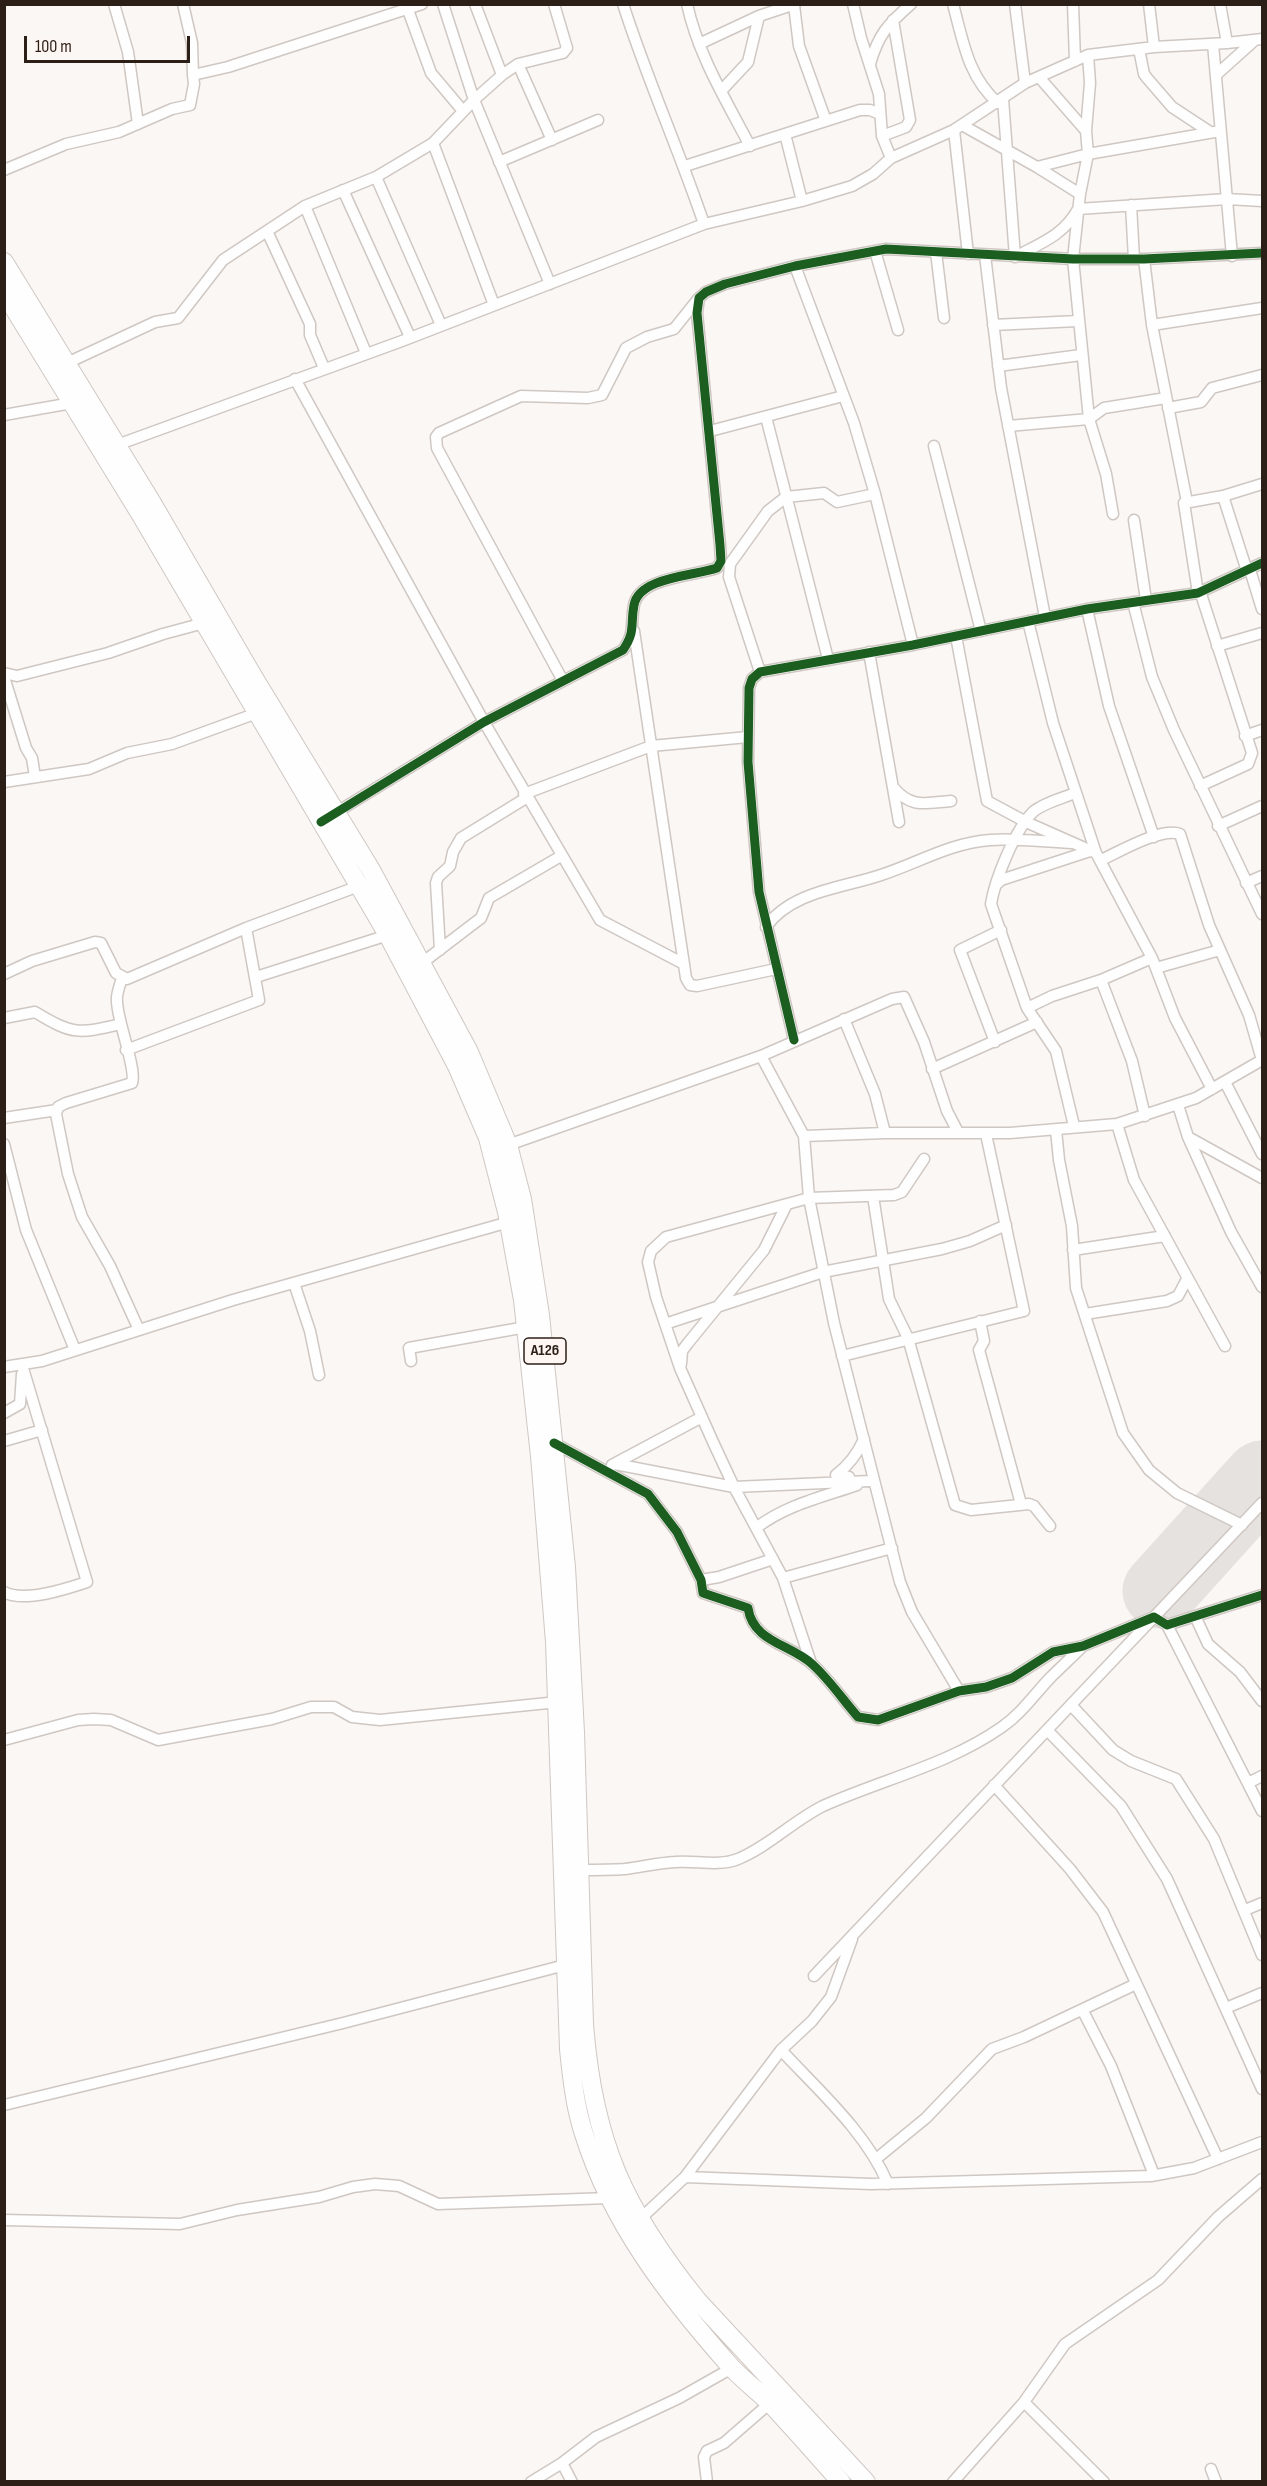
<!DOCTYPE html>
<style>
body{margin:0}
#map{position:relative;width:1267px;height:2486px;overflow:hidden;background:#fbf7f5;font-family:"Sofia Sans Condensed",sans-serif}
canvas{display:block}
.frame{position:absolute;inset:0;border:6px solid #2c1f17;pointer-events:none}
.scale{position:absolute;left:24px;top:36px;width:166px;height:27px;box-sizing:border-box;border:3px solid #2c1f17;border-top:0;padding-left:8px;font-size:18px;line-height:21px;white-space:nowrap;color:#2c1f17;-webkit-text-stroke:4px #fef6f2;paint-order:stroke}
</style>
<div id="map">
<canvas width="1267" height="2486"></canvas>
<div class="frame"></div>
<div class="scale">100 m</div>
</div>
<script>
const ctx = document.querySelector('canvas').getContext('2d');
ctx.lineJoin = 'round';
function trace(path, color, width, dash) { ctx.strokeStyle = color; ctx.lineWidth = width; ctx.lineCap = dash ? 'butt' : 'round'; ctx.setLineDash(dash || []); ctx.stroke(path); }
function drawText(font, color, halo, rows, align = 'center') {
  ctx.font = font + ' "Sofia Sans Condensed",sans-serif'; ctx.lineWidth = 6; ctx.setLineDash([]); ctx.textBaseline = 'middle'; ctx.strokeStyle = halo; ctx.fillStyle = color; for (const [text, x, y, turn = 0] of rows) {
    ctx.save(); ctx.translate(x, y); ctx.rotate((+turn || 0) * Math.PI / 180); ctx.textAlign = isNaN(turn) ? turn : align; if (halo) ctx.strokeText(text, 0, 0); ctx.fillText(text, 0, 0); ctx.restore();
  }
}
trace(new Path2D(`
 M1160,1591L1262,1478`), '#e5e2e0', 75);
const street = new Path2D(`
 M114,4L128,52L138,124
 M183,4L192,43L193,75
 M443,4L474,100L550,284
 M475,4L502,75
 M623,4C647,79 679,150 704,224
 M687,4C698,55 726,100 750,146
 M853,4L861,38L879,94L882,136L891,158
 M953,4C963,41 968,77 998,103
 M1015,4L1025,83
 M1073,4L1075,61
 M1149,4L1154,47
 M1220,4L1227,43
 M794,5L799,46L826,121
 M408,10L431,73L463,111
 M699,44L759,16L795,4
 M1213,44L1232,256
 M1139,49L1144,74L1147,78L1172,107L1210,132
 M1088,55L1090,83L1086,131L1088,154L1080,194L1073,259L1089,419L1104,408L1166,398
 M518,64L552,140
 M870,64C878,35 888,24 911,4
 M1216,75L1255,40
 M1039,77L1086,131
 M721,91L748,62L759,16
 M1003,99L1015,257C1041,243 1064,235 1078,209L1227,199L1262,201
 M962,125L1037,167L1080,194
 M954,130L968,254
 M785,134L802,201
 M882,136L906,127L910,120L893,20
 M433,143L494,305
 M499,162L598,120
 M685,166L860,110H870L880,114
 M1037,167L1088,154L1220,131
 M4,170L66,144L119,132L172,109L190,105L194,84L193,75L228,67L422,4
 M376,177L441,325
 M343,190L410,337
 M1131,205L1134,259
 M305,206L366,353
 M267,231L310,324V335L324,368
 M875,251L898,330
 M936,252L944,318
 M985,255L1001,388L1045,617
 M1144,259L1152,325L1187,502
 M795,266L854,423L875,494L913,645
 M993,325L1078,321
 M1152,325L1262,308
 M67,363L155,322L178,318L223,260L305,206L376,177L433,143L474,100L502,75L518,64L563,53L567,48L554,4
 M998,366L1081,355
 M295,379L484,722L600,920L684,964
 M1168,408L1201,402L1212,388L1262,375
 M4,415L72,403
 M766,417L828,659
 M1008,426L1089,419L1106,474L1113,514
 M710,431L843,396
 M117,445L402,341L704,224L802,201L852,186L873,174L891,158L954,130L1025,83L1088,55L1154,47L1227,43L1262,39
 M934,446L981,631
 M1223,496L1247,571
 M1134,520L1146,600
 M1250,570L1262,609
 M1198,593L1184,503L1223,496L1262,484
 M1133,602L1152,677L1174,730L1262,914
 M1087,609L1109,706L1154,837
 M1028,621L1053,723L1096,853L1152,958L1175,1018L1212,1089
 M634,631L686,978L690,985L697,986L776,969
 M956,636L987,801L1026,822L1096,853
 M1217,646L1262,633
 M869,652L899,822
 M760,672L729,577L730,564L768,511L786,497L824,493L837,502L875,494
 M4,673L17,676L108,653L163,634L204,623
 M4,677L26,748L32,758L35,777
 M563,681L437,448L436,437L439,433L521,396L588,398L602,395L626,348L647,337L674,329L698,299
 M1245,736L1262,730
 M4,782L89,769L127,753L172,744L257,713
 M1200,786L1248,764L1252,753L1200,591
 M893,787C911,809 926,803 951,801
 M524,794L651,746L748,737
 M332,815L484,722L623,650C636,631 630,625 634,605C639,577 694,576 717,568L721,561L720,545L697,313L699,298L706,292L725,284L795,266L886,249L1073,259H1144L1262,253
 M1218,826L1262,806
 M1101,860C1119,852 1161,827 1180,834L1209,925L1249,1015L1262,1060
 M1246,883L1262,876
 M997,884L1001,880L1090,851
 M766,927C791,891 843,888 881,875C918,863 950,843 990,840C1016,838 1045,842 1072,843
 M440,950L436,883L438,877L450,866L453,852L461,838L526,798
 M422,963L481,918L489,898L561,856
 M1156,968L1220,950
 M4,974L32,961L95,942L101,943L116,973L127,979L246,928
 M256,977L388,935
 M122,978C120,985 116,994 117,1001C117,1021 137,1069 132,1083L66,1103L58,1107L56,1114L68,1174L82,1217L110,1266L139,1330
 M1101,980L1132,1061L1145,1116
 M1027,1008L1052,996L1101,980L1152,958
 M4,1018L35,1012C73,1035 78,1034 121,1024
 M844,1019L875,1094L885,1133
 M794,1040L759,892L748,762L749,688L752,679L760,672L913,645L1087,609L1198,593L1262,563
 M995,1042L960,950L1001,930
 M126,1050L259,1000L246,928L359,886
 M761,1056L804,1136L809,1198L834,1323L900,1582L912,1612L959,1691
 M932,1069L1037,1022
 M1225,1082L1262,1154
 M1178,1105L1188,1137L1262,1178
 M4,1118L57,1110
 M1117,1124L1134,1180L1225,1346
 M1074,1126L1056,1051L1027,1008L991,904C995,879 1015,830 1033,812C1043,803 1063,798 1075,793
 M1056,1130L1059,1160L1072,1226L1076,1288L1123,1433L1149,1470L1177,1493L1242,1525
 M804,1136L885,1133H1010L1117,1124L1196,1098L1262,1060
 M1188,1137L1231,1232L1262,1287
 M4,1144L26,1230L75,1350
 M508,1145L761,1056L892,999L904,997L924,1042L947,1111L958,1132
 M873,1196L889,1299L908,1338L955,1505L971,1510L1029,1504L1034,1506L1050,1526
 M1073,1250L1165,1236
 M294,1283L310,1331L319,1375
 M1085,1314L1167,1301L1178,1296L1187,1279
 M980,1321L984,1341L979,1350L1021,1504
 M665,1324L823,1272L942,1249L970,1241L1006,1225
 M842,1356L1024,1311L986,1134
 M411,1361L409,1348L526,1327
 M681,1364L682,1351L688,1343L764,1250L787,1204
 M4,1367L42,1361L233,1300L509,1222
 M4,1413L20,1404L22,1374
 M4,1441L42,1430
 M554,1443L648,1494L677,1532L701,1580L703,1593L748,1608C753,1642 790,1644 812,1664C829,1679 843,1700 858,1717L878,1720L959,1691L986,1687L1012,1678L1053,1652L1083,1646L1154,1617L1167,1625L1262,1595
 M615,1464L734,1487L870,1481
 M612,1465L702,1417
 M849,1477L836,1475C849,1465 857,1455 864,1439
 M756,1528C786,1505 822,1497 857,1485
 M783,1578L892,1548
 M701,1580L719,1577L773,1559
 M4,1592C24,1603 66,1589 87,1582L22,1365
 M1195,1616L1208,1644L1240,1672L1262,1701
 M1167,1625L1262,1811
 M811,1663L783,1578L734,1487L713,1442L680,1368L656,1297L648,1262L651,1251L666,1237L809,1198L894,1195L902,1192L924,1159
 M1071,1705L1113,1750L1131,1761L1176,1779L1214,1839L1262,1955
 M1047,1730L1121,1806L1167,1879L1262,2089
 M4,1740L78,1720L94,1719L111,1720L158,1740L272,1719L311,1707H334L352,1717L380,1720L558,1702
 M1248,1783L1262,1776
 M994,1785L1070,1869L1103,1912L1218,2159
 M579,1870C594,1870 610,1870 625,1869C641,1867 658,1863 675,1862C695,1860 718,1867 738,1859C769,1846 793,1821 823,1806C883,1779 948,1765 1002,1727C1022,1713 1034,1695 1050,1678C1060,1668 1072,1657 1082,1647
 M1245,1910L1262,1903
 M814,1976L1262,1503
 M1226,2008L1262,1993
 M1083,2011L1111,2066L1154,2175
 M781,2050C819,2091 866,2132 888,2184
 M4,2105L343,2023L569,1964
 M876,2159L926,2118L992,2049L1024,2037L1136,1984
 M685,2177L871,2184L1151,2176L1194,2168L1262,2142
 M4,2220L180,2224L237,2210L319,2197L353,2187L375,2184L399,2186L438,2204L609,2198
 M639,2220L685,2177L781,2050L812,2021L831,1997L852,1939
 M1024,2402L1104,2482
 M1211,2469L1216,2482
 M531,2482L562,2463
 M572,2482L562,2463L596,2437L679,2398L732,2368
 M707,2482L704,2457L707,2451L724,2443L770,2403
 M953,2482L1024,2402L1065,2344L1158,2280L1218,2217L1262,2179`);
const highway = new Path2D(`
 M4,262L152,503L254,678L371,870L469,1052L508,1145L522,1199L540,1315L566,1567L575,1732L584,2024C593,2142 624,2209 697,2300L866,2482
 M4,292L141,515L388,935L457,1066L488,1138L507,1212L523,1300L540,1456L555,1642L569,2049C572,2078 575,2107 584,2134C612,2224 670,2298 731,2367C743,2380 758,2391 771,2404C795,2430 818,2456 841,2482`);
trace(street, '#cfc7c2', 13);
trace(highway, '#cfc7c2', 20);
trace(street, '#fefefe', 10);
trace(highway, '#fefefe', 18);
trace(new Path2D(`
 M321,822L484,722L623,650C636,631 630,625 634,605C639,577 694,576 717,568L721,561L720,545L697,313L699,298L706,292L725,284L795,266L886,249L1073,259H1144L1262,253
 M794,1040L759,892L748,762L749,688L752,679L760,672L913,645L1087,609L1198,593L1262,563
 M554,1443L648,1494L677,1532L701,1580L703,1593L748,1608C753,1642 790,1644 812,1664C829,1679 843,1700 858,1717L878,1720L959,1691L986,1687L1012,1678L1053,1652L1083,1646L1154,1617L1167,1625L1262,1595`), '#1b5e20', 9);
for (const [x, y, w] of [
 [545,1351,42]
]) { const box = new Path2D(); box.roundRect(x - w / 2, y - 13, w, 26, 4.5); ctx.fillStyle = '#fef6f2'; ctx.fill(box); trace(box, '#2c1f17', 1.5); }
drawText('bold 16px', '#2c1f17', null, [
 ["A126",545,1351]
]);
</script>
